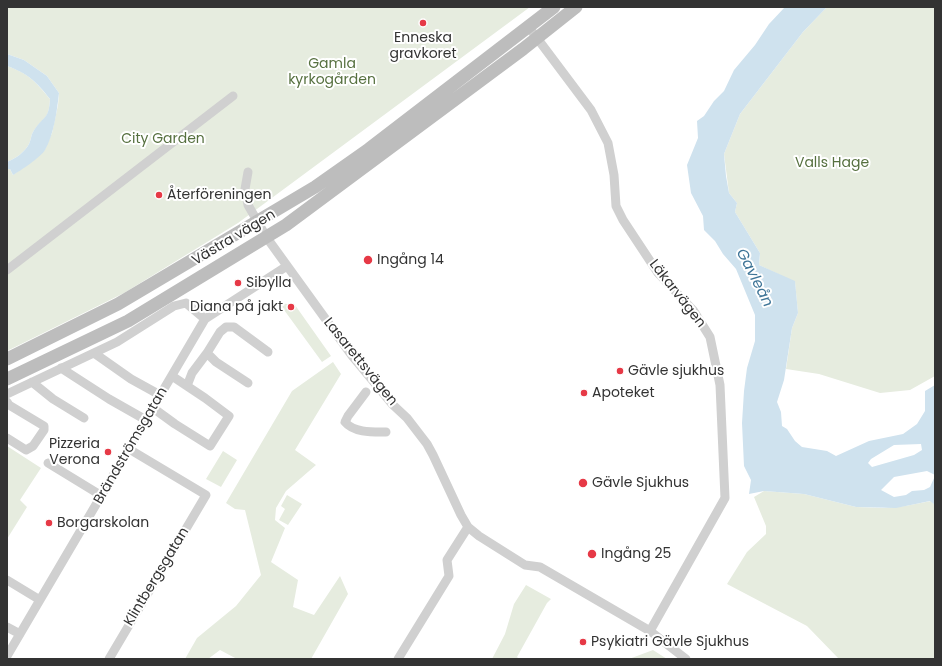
<!DOCTYPE html>
<meta charset="utf-8">
<style>
body{margin:0}
#map{position:relative;width:942px;height:666px;overflow:hidden;background:#fff;font-family:Poppins,sans-serif}
canvas{display:block}
.frame{position:absolute;inset:0;border:8px solid #333;pointer-events:none}
</style>
<div id="map">
<canvas width="942" height="666"></canvas>
<div class="frame"></div>
</div>
<script>
const ctx = document.querySelector('canvas').getContext('2d');
ctx.lineJoin = 'round';
function paint(path, color) { ctx.fillStyle = color; ctx.fill(path, 'evenodd'); }
function trace(path, color, width, dash) { ctx.strokeStyle = color; ctx.lineWidth = width; ctx.lineCap = dash ? 'butt' : 'round'; ctx.setLineDash(dash || []); ctx.stroke(path); }
function drawText(font, color, halo, rows, align = 'center') {
  ctx.font = font + ' Poppins,sans-serif'; ctx.lineWidth = 4; ctx.setLineDash([]); ctx.textBaseline = 'middle'; ctx.strokeStyle = halo; ctx.fillStyle = color; for (const [text, x, y, turn = 0] of rows) {
    ctx.save(); ctx.translate(x, y); ctx.rotate((+turn || 0) * Math.PI / 180); ctx.textAlign = isNaN(turn) ? turn : align; if (halo) ctx.strokeText(text, 0, 0); ctx.fillText(text, 0, 0); ctx.restore();
  }
}
paint(new Path2D(`
 M7,7H530L238,223L124,293L7,351V169H10L13,175L44,151L52,133L58,105L59,93L47,76L24,60L7,54Z
 M827,7H935V376L910,390L880,393L819,374L786,369L792,328L798,313L795,282L759,265L760,253L735,212L737,203L729,193L724,154L740,114L803,32Z
 M7,66C28,73 36,82 50,99C49,121 43,116 33,132C31,135 31,140 29,144C24,153 16,158 7,162Z
 M279,303L295,305L331,356L322,362Z
 M333,362L341,374L295,450L316,465L286,491L276,508L275,520L285,528L271,562L298,580L293,607L314,615L340,576L348,594L311,659H237L220,650L208,659H185L197,638L236,606L261,575L245,510L235,509L226,503L292,391Z
 M7,446L41,468L20,500L27,507L7,539Z
 M223,451L237,460L221,487L206,479Z
 M764,491L804,494L856,507L884,508L905,506L931,501L935,505V659H839L807,626L727,584L747,552L766,534V526L754,497Z
 M287,495L302,504L288,525L279,520L285,509L281,506Z
 M526,585L551,599L547,603L517,657L519,659H492L505,634L514,604Z
 M653,650L667,659H629Z`), '#e6ecdf');
paint(new Path2D(`
 M785,7H827L803,32L740,114L724,154L726,176L729,193L737,203L735,212L760,253L759,265L795,281L798,313L792,328L784,380L777,402L781,412L782,426L787,429L795,441L802,447L827,451L836,456L869,441L903,434L917,424L925,411V391L935,385V475L927,471L894,477L881,490L894,497L906,495L912,491L924,490L930,487L935,476V505L930,501L896,508L856,507L804,494L764,491L749,494L751,480L744,466L742,423L744,391L747,368L755,341V315L736,269L723,254L715,241L704,230L703,216L691,193L687,165L698,138L697,121L704,116L714,101L724,91L734,70L755,45L769,24ZM921,444L922,450L914,455L872,467L868,463L871,459L894,445Z
 M7,54L24,60L47,76L59,93C57,111 54,134 45,150C41,157 20,171 13,175L10,169H7V162C16,158 24,153 29,144C31,140 31,135 33,132C42,116 49,121 50,99C37,82 27,73 7,66Z`), '#cfe2ee');
trace(new Path2D(`
 M528,26L591,110L608,143L614,175L616,206L623,220L658,273L693,310L710,337L720,385L725,498L650,631
 M248,172L245,189L248,205L267,238L353,357L392,404L407,418L427,444L433,455L461,515L468,527L479,536L525,565L540,567L650,631L686,659
 M7,270L233,96
 M94,353L131,379L160,395
 M207,353L220,332L226,327H234L268,352
 M61,368L109,399L146,420
 M32,382L53,399L84,418
 M187,386L192,373L207,353L216,362L248,383
 M366,392L348,416L345,422C354,433 373,432 386,432
 M7,394L117,342L174,306L186,303L205,319
 M7,402L9,405L44,426V430L33,446L26,450L7,438
 M153,408L175,424L210,446L229,416L205,398L172,376
 M48,463L102,496
 M7,580L40,600
 M7,627L20,634
 M7,656L205,319L287,266
 M109,659L206,495L129,449
 M398,659L449,576L447,560L468,527`), '#d0d0d0', 9);
trace(new Path2D(`
 M7,359L118,304L315,187L369,149L554,7
 M7,379L128,321L286,225L523,49L576,7`), '#bdbdbd', 13);
for (const [x, y, r, color] of [
 [423,23,4,"#e63946"],
 [159,195,4,"#e63946"],
 [368,260,5,"#e63946"],
 [238,283,4,"#e63946"],
 [291,307,4,"#e63946"],
 [620,371,4,"#e63946"],
 [584,393,4,"#e63946"],
 [108,452,4,"#e63946"],
 [583,483,5,"#e63946"],
 [49,523,4,"#e63946"],
 [592,554,5,"#e63946"],
 [583,642,4,"#e63946"]
]) { const dot = new Path2D(); dot.arc(x, y, r, 0, 2 * Math.PI); ctx.fillStyle = color; ctx.fill(dot); trace(dot, '#fff', 1.5); }
drawText('14px', '#333', '#fff', [
 ["Enneska",423,38,"center"],
 ["gravkoret",423,54,"center"],
 ["Återföreningen",167,195],
 ["Ingång 14",377,260],
 ["Sibylla",246,283],
 ["Diana på jakt",283,307,"right"],
 ["Gävle sjukhus",628,371],
 ["Apoteket",592,393],
 ["Pizzeria",100,444,"right"],
 ["Verona",100,460,"right"],
 ["Gävle Sjukhus",592,483],
 ["Borgarskolan",57,523],
 ["Ingång 25",601,554],
 ["Psykiatri Gävle Sjukhus",591,642]
], 'left');
drawText('14px', '#56703f', '#fff', [
 ["Gamla",332,64],
 ["kyrkogården",332,80],
 ["City Garden",163,139],
 ["Valls Hage",832,163]
]);
drawText('14px', '#333', '#fff', [
 ["Västra vägen",234,238,-31],
 ["Läkarvägen",677,294,52],
 ["Lasarettsvägen",360,362,51],
 ["Brändströmsgatan",131,446,-60],
 ["Klintbergsgatan",157,577,-59]
]);
drawText('italic 15px', '#3f7597', '#fff', [
 ["Gavleån",754,278,63]
]);
</script>
